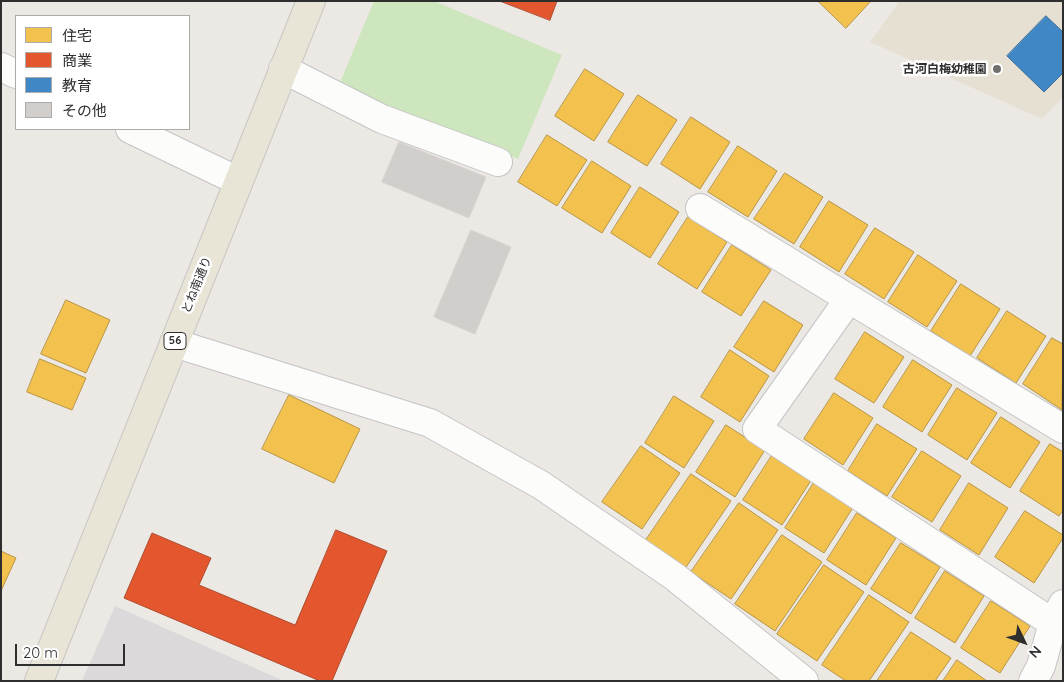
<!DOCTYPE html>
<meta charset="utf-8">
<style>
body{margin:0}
#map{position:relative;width:1064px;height:682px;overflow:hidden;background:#ece8e4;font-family:Quicksand,"Noto Sans JP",sans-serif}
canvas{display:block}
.frame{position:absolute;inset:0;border:2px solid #2e2e2e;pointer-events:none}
.legend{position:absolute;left:15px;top:15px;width:175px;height:115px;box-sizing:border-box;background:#fff;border:1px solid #ababab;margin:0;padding:6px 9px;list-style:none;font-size:15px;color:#2e2e2e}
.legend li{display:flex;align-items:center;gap:10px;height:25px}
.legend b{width:25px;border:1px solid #ababab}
.north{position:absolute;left:999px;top:617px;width:50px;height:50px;-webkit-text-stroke:4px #fff;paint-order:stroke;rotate:132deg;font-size:14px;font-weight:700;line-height:20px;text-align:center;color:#2e2e2e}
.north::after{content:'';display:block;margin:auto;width:18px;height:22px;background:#2e2e2e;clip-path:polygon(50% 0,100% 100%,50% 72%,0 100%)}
.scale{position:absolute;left:15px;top:644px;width:110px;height:22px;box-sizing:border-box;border:2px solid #2e2e2e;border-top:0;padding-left:6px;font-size:15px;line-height:18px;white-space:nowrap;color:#2e2e2e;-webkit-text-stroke:4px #fff;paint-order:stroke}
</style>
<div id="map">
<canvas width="1064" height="682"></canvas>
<div class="frame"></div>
<ul class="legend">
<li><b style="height:14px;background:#f2c14e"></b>住宅</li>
<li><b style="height:14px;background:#e4572e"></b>商業</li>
<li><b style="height:14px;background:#3f88c5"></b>教育</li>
<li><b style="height:14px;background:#d1cecb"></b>その他</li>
</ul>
<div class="north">N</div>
<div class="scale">20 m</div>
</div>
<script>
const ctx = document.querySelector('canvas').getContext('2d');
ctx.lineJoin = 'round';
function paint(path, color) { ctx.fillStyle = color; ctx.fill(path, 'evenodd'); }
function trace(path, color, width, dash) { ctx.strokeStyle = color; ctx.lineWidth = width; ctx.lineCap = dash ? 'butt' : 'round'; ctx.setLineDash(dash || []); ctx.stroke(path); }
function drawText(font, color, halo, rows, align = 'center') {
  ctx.font = font + ' Quicksand,"Noto Sans JP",sans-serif'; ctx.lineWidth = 5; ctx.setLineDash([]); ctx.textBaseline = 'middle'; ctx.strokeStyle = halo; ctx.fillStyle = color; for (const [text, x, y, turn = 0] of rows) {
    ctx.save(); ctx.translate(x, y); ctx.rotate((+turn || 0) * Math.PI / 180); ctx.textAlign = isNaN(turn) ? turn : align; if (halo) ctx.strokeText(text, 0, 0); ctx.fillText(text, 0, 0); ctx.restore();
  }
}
paint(new Path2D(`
 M115,606L284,681H82Z`), '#dcd9db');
paint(new Path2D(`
 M900,1H1063V97L1042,119L870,42Z`), '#e6e0d3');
paint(new Path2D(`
 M374,1H434L562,55L518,159L339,85Z`), '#cee6be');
const homes = new Path2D(`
 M818,1H871L846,28Z
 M585,69L624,94L594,141L555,116Z
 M638,95L677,120L647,166L608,142Z
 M691,117L730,142L700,189L661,164Z
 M547,135L587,160L557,206L518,182Z
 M738,146L777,171L748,217L708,192Z
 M592,161L631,186L602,233L562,208Z
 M785,173L823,197L794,244L754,219Z
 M640,187L679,212L650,258L611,233Z
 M829,201L868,225L839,272L800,247Z
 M688,217L727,242L697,289L658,264Z
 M875,228L914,252L884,299L845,274Z
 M732,245L771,270L741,316L702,292Z
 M918,255L957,281L927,327L888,302Z
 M961,284L1000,309L970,356L931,331Z
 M66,300L110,320L86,373L41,354Z
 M764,301L803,325L774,372L734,347Z
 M1007,311L1046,336L1016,383L977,358Z
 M865,332L904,357L874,403L835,379Z
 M1052,338L1063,344L1062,410L1023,384Z
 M730,350L769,376L740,422L701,397Z
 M40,359L86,378L72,410L27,392Z
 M913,360L952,385L922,432L883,407Z
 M957,388L997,413L967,460L928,435Z
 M834,393L873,418L843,465L804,439Z
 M289,395L360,429L334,483L262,449Z
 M674,396L714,421L684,468L645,443Z
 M1001,417L1040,442L1010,488L971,463Z
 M877,424L917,449L887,496L848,471Z
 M726,425L765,450L735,497L696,472Z
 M1050,444L1063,452V510L1059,516L1020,491Z
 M641,446L680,473L642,529L602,502Z
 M922,451L961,476L932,522L892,497Z
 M773,454L812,479L782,525L743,500Z
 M691,474L731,501L684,570L644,543Z
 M815,481L854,506L824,553L785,528Z
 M969,483L1008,508L979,555L940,530Z
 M739,503L778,530L731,599L691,572Z
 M1025,511L1063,535V538L1034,583L995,557Z
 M857,513L896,538L866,585L827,560Z
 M782,535L822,562L775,631L735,604Z
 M901,543L940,567L911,614L871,589Z
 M1,551L16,558L1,591Z
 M824,565L864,592L817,661L777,634Z
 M945,571L984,596L955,643L915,618Z
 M869,595L909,622L869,681H846L822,665Z
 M991,601L1030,626L1000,673L961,648Z
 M911,632L951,658L935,681H877Z
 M957,660L987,681H943Z`);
paint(homes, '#f2c14e');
trace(homes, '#b79544', 1);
const shops = new Path2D(`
 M500,1H557L550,20Z
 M336,530L387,551L332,681H320L124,598L152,533L211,558L199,585L295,625Z`);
paint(shops, '#e4572e');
trace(shops, '#ad4b2e', 1);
const schools = new Path2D(`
 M1046,16L1063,32V73L1044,92L1007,56Z`);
paint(schools, '#3f88c5');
trace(schools, '#3a6d98', 1);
const building = new Path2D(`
 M399,142L486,177L469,218L382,182Z
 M471,230L511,247L475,334L434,317Z`);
paint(building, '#d1cecb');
trace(building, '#d7d4d0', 1);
const minor = new Path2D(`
 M1,67L16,74
 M283,69L382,119L498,162
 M130,129L238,181
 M700,208L1063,429
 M849,299L757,429L1053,623
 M174,343L430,423L541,485L675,577L804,681
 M1033,681L1041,666L1053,623L1063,604`);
const major = new Path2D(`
 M39,681L311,1`);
trace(minor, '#c5c4c5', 30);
trace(major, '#c6c5c4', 30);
trace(minor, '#fcfcfb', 28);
trace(major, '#e8e4d6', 28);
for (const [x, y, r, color] of [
 [997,69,5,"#706f6e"]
]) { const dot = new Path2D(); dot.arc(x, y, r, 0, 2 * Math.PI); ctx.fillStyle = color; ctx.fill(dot); trace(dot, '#fff', 2); }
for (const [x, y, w] of [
 [175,341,22]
]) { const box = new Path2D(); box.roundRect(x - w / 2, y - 8.5, w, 17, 4); ctx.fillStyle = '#fff'; ctx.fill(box); trace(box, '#2e2e2e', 1); }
drawText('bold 11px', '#2e2e2e', null, [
 ["56",175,341]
]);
drawText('bold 12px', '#2e2e2e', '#fff', [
 ["古河白梅幼稚園",987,69]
], 'right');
drawText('12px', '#2e2e2e', '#fff', [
 ["とね南通り",197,285,-68]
]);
</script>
